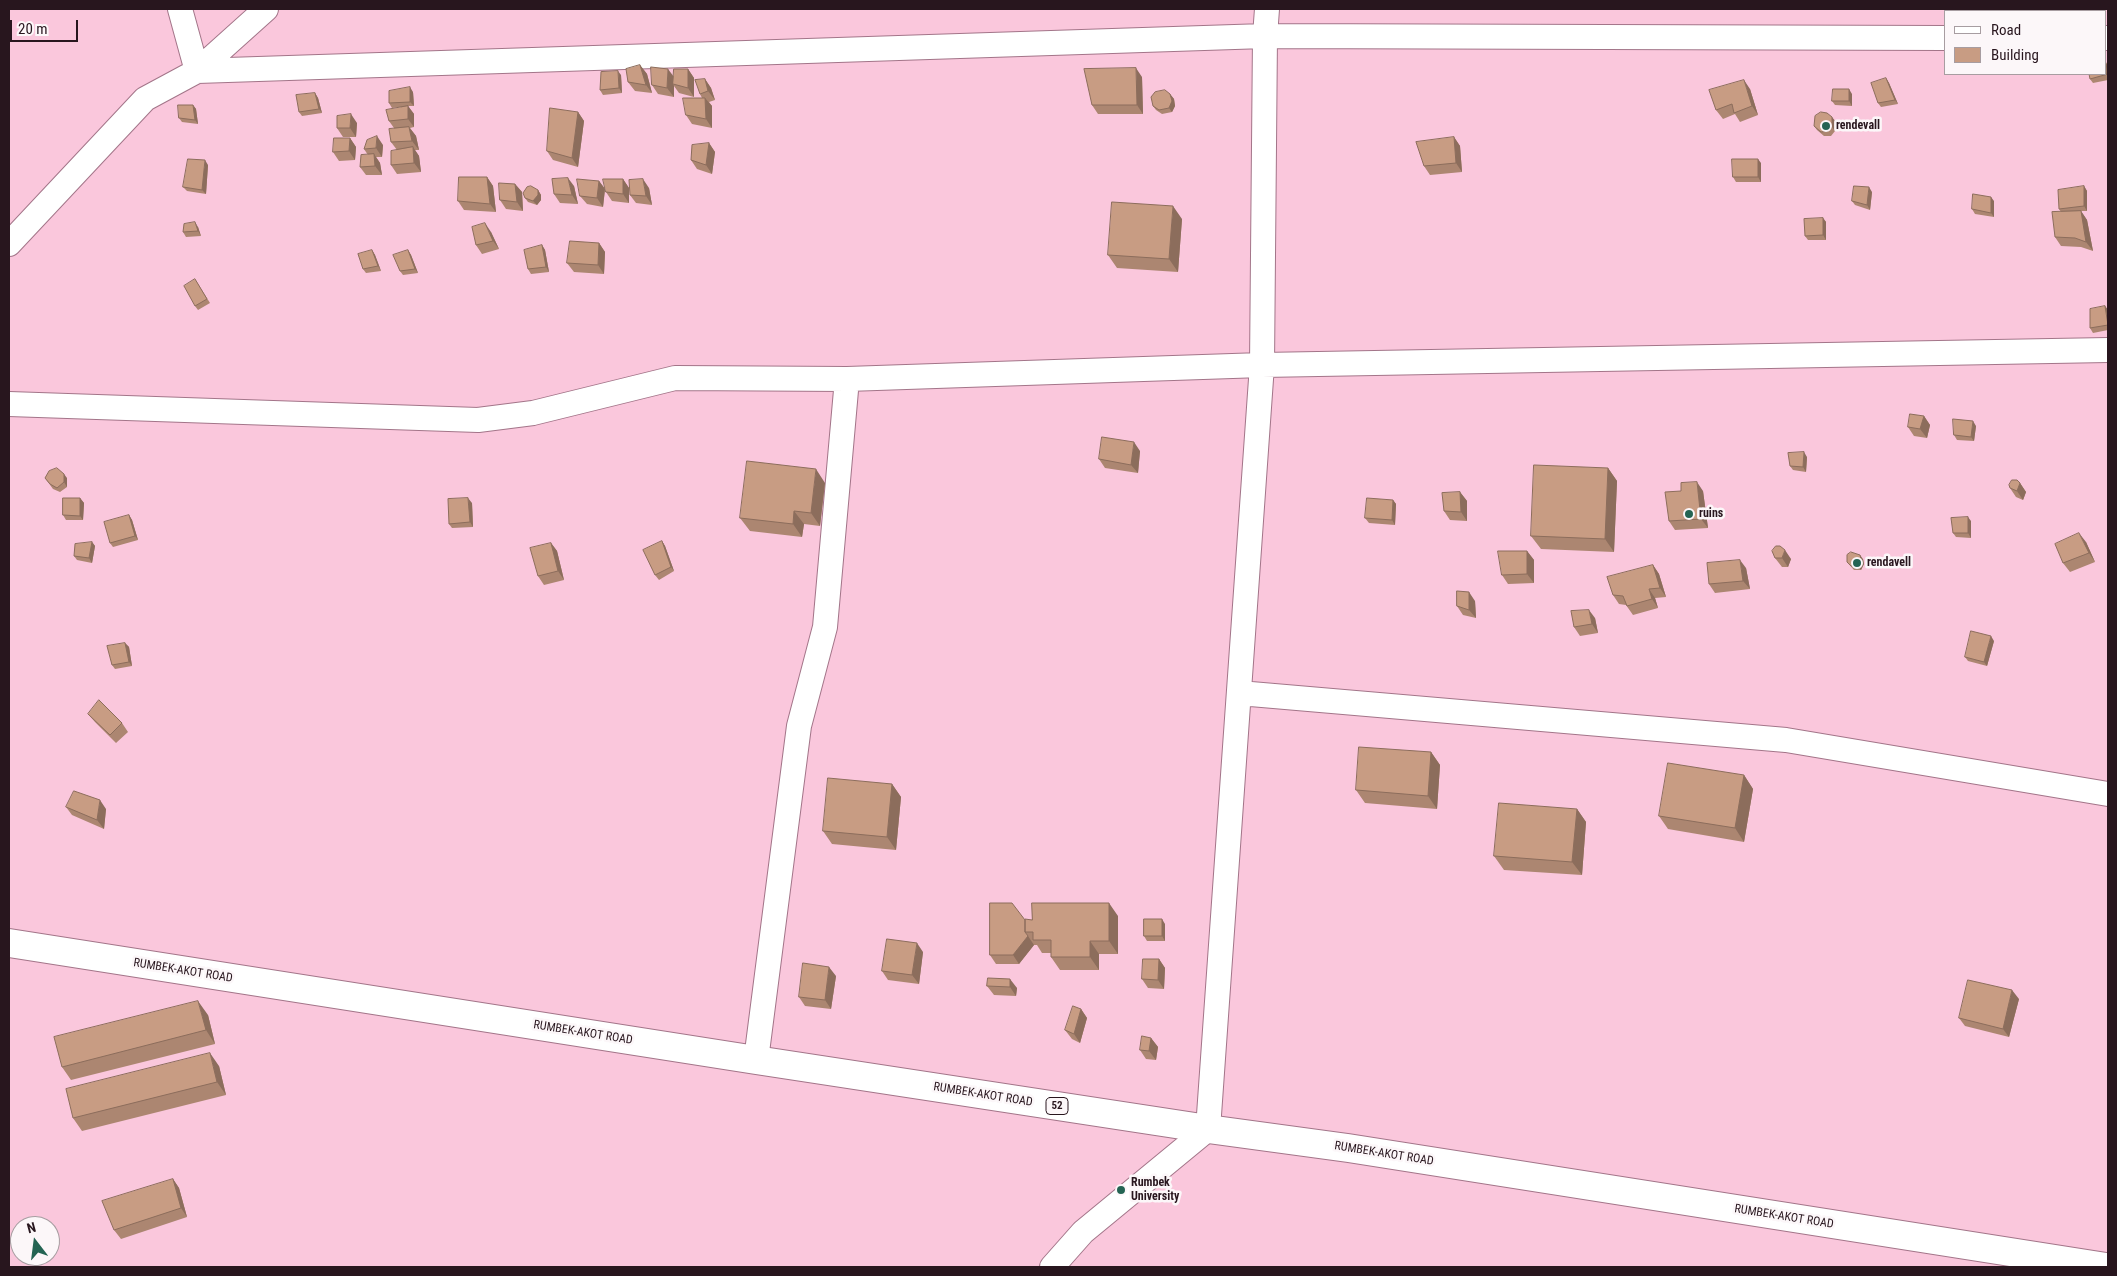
<!DOCTYPE html>
<style>
body{margin:0}
#map{position:relative;width:2117px;height:1276px;overflow:hidden;background:#fac7dc;font-family:"Roboto Condensed",sans-serif}
canvas{display:block}
.frame{position:absolute;inset:0;border:10px solid #28161e;pointer-events:none}
.legend{position:absolute;left:1944px;top:10px;width:162px;height:65px;box-sizing:border-box;background:#fcf7f9;border:1px solid #a79da1;margin:0;padding:6px 9px;list-style:none;font-size:15px;color:#28161e}
.legend li{display:flex;align-items:center;gap:10px;height:25px}
.legend b{width:25px;border:1px solid #a79da1}
.north{position:absolute;left:10px;top:1216px;width:50px;height:50px;box-sizing:border-box;background:#fcf7f9;border:1px solid #a79da1;border-radius:50%;rotate:345deg;font-size:14px;font-weight:700;line-height:20px;text-align:center;color:#28161e}
.north::after{content:'';display:block;margin:auto;width:18px;height:22px;background:#246453;clip-path:polygon(50% 0,100% 100%,50% 72%,0 100%)}
.scale{position:absolute;left:10px;top:20px;width:68px;height:22px;box-sizing:border-box;border:2px solid #28161e;border-top:0;padding-left:6px;font-size:15px;line-height:18px;white-space:nowrap;color:#28161e;-webkit-text-stroke:4px #fcf7f9;paint-order:stroke}
</style>
<div id="map">
<canvas width="2117" height="1276"></canvas>
<div class="frame"></div>
<ul class="legend">
<li><b style="height:6px;background:#fff"></b>Road</li>
<li><b style="height:14px;background:#c89c83"></b>Building</li>
</ul>
<div class="north">N</div>
<div class="scale">20 m</div>
</div>
<script>
const ctx = document.querySelector('canvas').getContext('2d');
ctx.lineJoin = 'round';
function trace(path, color, width, dash) { ctx.strokeStyle = color; ctx.lineWidth = width; ctx.lineCap = dash ? 'butt' : 'round'; ctx.setLineDash(dash || []); ctx.stroke(path); }
function paint(path, color) { ctx.fillStyle = color; ctx.fill(path, 'evenodd'); }
function drawText(font, color, halo, rows, align = 'center') {
  ctx.font = font + ' "Roboto Condensed",sans-serif'; ctx.lineWidth = 5; ctx.setLineDash([]); ctx.textBaseline = 'middle'; ctx.strokeStyle = halo; ctx.fillStyle = color; for (const [text, x, y, turn = 0] of rows) {
    ctx.save(); ctx.translate(x, y); ctx.rotate((+turn || 0) * Math.PI / 180); ctx.textAlign = isNaN(turn) ? turn : align; if (halo) ctx.strokeText(text, 0, 0); ctx.fillText(text, 0, 0); ctx.restore();
  }
}
const minor = new Path2D(`
 M180,9L197,71L1265,36L1946,38
 M2106,38H2108
 M9,244L145,99L197,71L266,9
 M9,404L478,420L533,413L675,378L847,379L1262,365L2108,350
 M1239,693L1786,740L2108,794
 M756,1060L799,726L825,627L847,379
 M1052,1267L1083,1232L1208,1129L1262,365L1265,36L1267,9`);
const primary = new Path2D(`
 M9,943L756,1060L1208,1129L1348,1148L2106,1267`);
trace(minor, '#a37589', 26);
trace(primary, '#a37589', 30);
trace(minor, '#fff', 24);
trace(primary, '#fff', 28);
paint(new Path2D(`
 M2106,62L2108,66V80L2093,83L2090,79Z
 M640,65L647,74L652,93L635,91L628,82Z
 M688,69L694,78V97L679,93L674,86V97L658,94L652,85L673,76Z
 M621,75L622,93L603,95L600,90Z
 M1142,77L1143,114H1098L1092,105Z
 M1886,78L1889,83L1898,104L1881,107L1878,103Z
 M705,79L711,88L715,100L709,102L712,106V128L692,124L686,115L702,98L700,94Z
 M1750,89L1758,115L1740,122L1735,114L1723,119L1716,110Z
 M413,92L414,106H408L414,114V127L410,128L416,136L419,150H415L419,156L421,172L397,174L391,165L397,150L391,142L394,128L389,121L401,107L392,108L389,103Z
 M315,93L318,98L322,113L302,116L299,112Z
 M1170,94L1174,99L1175,106L1172,112L1162,114L1156,110L1153,106Z
 M1852,94V106L1835,105L1832,101Z
 M193,105L196,109L198,124L182,122L179,118Z
 M578,112L584,121L578,167L553,160L547,151Z
 M1836,122L1835,131L1831,136H1824L1817,130L1814,126Z
 M357,123L356,137H343L337,128Z
 M1454,137L1460,146L1462,172L1430,175L1424,166Z
 M350,138L356,147L355,160L339,161L333,152Z
 M709,143L715,152L712,174L697,169L691,160Z
 M383,145L382,157H376L380,163L382,175H366L360,167L368,155L364,149Z
 M1761,163V182H1736L1733,177Z
 M208,165L206,194L187,191L183,187Z
 M487,177L493,186L496,212L464,210L458,201Z
 M623,179L629,188V203L612,201L606,192Z
 M599,181L605,189L603,207L587,204L580,196Z
 M515,184L522,192L523,211L506,209L500,200Z
 M574,186L578,204L560,203L554,194Z
 M2084,186L2087,191V211H2081L2087,220L2093,251L2081,247L2061,246L2055,237L2061,212L2059,209Z
 M649,188L652,205L636,203L630,195Z
 M538,190L541,195V200L537,205L528,202L525,198Z
 M1872,192L1870,210L1855,205L1852,201Z
 M1994,201V217L1975,214L1972,209Z
 M1823,218L1826,222V240H1808L1805,236Z
 M1182,219L1178,272L1117,268L1108,255Z
 M198,227L201,236L186,237L183,232Z
 M491,232L499,249L482,254L476,245Z
 M599,243L605,252L604,274L574,272L567,263Z
 M542,245L545,250L549,272L531,274L528,269Z
 M372,250L375,255L381,271L366,273L363,269Z
 M408,250L411,255L418,273L403,275L400,271Z
 M195,279L210,303L198,310L195,306Z
 M2105,306L2108,310V330L2093,333L2090,328Z
 M1924,416L1930,425L1927,438L1914,436L1908,427Z
 M1976,426L1974,441L1957,440L1954,435Z
 M1140,451L1138,473L1105,468L1099,459Z
 M1807,457L1806,472L1793,470L1790,466Z
 M1608,468L1617,481L1614,552L1541,549L1531,536Z
 M45,478H67V487L60,492L53,489Z
 M825,483L820,526L804,524L802,537L750,531L740,518Z
 M2020,483L2026,492L2023,500L2016,497L2010,488Z
 M1681,491H1703L1708,528L1675,530L1669,521Z
 M1460,492L1467,501V521L1450,520L1444,511Z
 M80,498L84,503L83,520H66L63,515Z
 M1393,500L1396,504L1395,525L1369,523L1365,518Z
 M472,503L473,527L452,528L449,524Z
 M129,515L132,520L138,540L113,547L110,543Z
 M1971,521V538L1956,537L1953,533Z
 M662,541L665,546L674,571L659,580L655,575Z
 M92,542L95,546L92,563L77,560L74,556Z
 M2086,542L2095,562L2070,572L2063,563Z
 M551,543L557,551L564,580L544,585L538,576Z
 M1527,551L1534,560V583L1508,584L1502,575Z
 M1772,551L1791,559L1788,567H1782L1775,558Z
 M1863,559L1864,564L1861,570H1854L1847,562Z
 M1653,565L1659,574L1666,597L1655,598L1658,608L1633,615L1626,605L1619,604L1613,595Z
 M1746,568L1750,589L1715,593L1709,584Z
 M1475,601L1476,618L1463,615L1457,606Z
 M1595,618L1598,633L1580,636L1574,627Z
 M1994,641L1987,666L1968,661L1965,657Z
 M125,643L129,647L132,666L115,669L112,665Z
 M88,714L122,723L128,732L116,743L95,722Z
 M1431,752L1440,765L1437,809L1365,803L1356,790Z
 M1744,775L1753,789L1744,842L1668,829L1659,816Z
 M892,784L901,797L896,850L832,844L823,831Z
 M66,807L106,809L104,829L72,815Z
 M1577,809L1586,822L1582,875L1504,870L1494,856Z
 M1118,916V954H1099V970H1060L1051,957V953H1042L1037,945H1034L1019,964H996L990,955L1025,920Z
 M1165,924V941H1147L1144,936Z
 M923,952L919,984L888,980L882,971Z
 M1159,959L1165,968L1164,989L1148,988L1142,979Z
 M836,976L831,1009L805,1006L799,997Z
 M988,978L1017,988L1016,996L994,995L987,986Z
 M2019,999L2009,1037L1965,1026L1959,1018Z
 M1081,1009L1087,1018L1080,1043L1072,1039L1065,1030Z
 M208,1015L215,1044L71,1080L62,1067Z
 M1151,1038L1158,1047L1156,1060L1146,1059L1140,1050Z
 M219,1066L226,1095L82,1131L73,1118Z
 M173,1179L179,1188L187,1217L121,1239L114,1230Z`), '#ac8671');
paint(new Path2D(`
 M640,65L647,74L652,93L646,85Z
 M1136,68L1142,77L1143,114L1137,105Z
 M668,69L674,77L673,84L674,86V97L667,88Z
 M688,69L694,78V97L688,88Z
 M618,71L621,75L622,93L619,88Z
 M1886,78L1889,83L1898,104L1895,100Z
 M705,79L711,88L715,100L708,91Z
 M1744,80L1750,89L1758,115L1752,106Z
 M410,87L413,92L414,106L410,102Z
 M1849,89L1852,94V106L1849,101Z
 M315,93L318,98L322,113L319,109Z
 M1170,94L1174,99L1175,106L1172,112L1169,108Z
 M705,98L712,106V128L706,119Z
 M193,105L196,109L198,124L195,120Z
 M408,106L414,114V127L408,119Z
 M578,112L584,121L578,167L572,158Z
 M351,114L357,123L356,137L350,128Z
 M1832,117L1836,122L1835,131L1832,127Z
 M409,127L416,136L419,150L412,141Z
 M377,136L383,145L382,157L376,148Z
 M1454,137L1460,146L1462,172L1456,163Z
 M350,138L356,147L355,160L349,151Z
 M709,143L715,152L712,174L706,165Z
 M413,147L419,156L421,172L414,163Z
 M374,154L380,163L382,175L375,166Z
 M1758,159L1761,163V182L1758,177Z
 M205,160L208,165L206,194L202,190Z
 M487,177L493,186L496,212L490,204Z
 M568,178L574,186L578,204L572,195Z
 M623,179L629,188V203L623,194Z
 M643,179L649,188L652,205L646,196Z
 M599,181L605,189L603,207L597,198Z
 M515,184L522,192L523,211L517,202Z
 M2084,186L2087,191V211L2084,206Z
 M1869,187L1872,192L1870,210L1867,205Z
 M538,190L541,195V200L537,205L533,201Z
 M1991,197L1994,201V217L1991,213Z
 M1173,206L1182,219L1178,272L1169,259Z
 M2081,211L2087,220L2093,251L2086,242Z
 M1823,218L1826,222V240L1823,235Z
 M195,222L198,227L201,236L198,231Z
 M485,223L491,232L499,249L493,241Z
 M599,243L605,252L604,274L598,265Z
 M542,245L545,250L549,272L546,267Z
 M372,250L375,255L381,271L378,266Z
 M408,250L411,255L418,273L415,269Z
 M2105,306L2108,310V322Z
 M1924,416L1930,425L1927,438L1920,429Z
 M1973,421L1976,426L1974,441L1971,437Z
 M1134,442L1140,451L1138,473L1131,465Z
 M1804,452L1807,457L1806,472L1803,467Z
 M1608,468L1617,481L1614,552L1605,539Z
 M816,469L825,483L820,526L811,513Z
 M64,474L67,478V487L64,482Z
 M1697,482L1703,491L1708,528L1701,519Z
 M2020,483L2026,492L2023,500L2017,491Z
 M1460,492L1467,501V521L1461,512Z
 M80,498L84,503L83,520L80,516Z
 M468,498L472,503L473,527L470,522Z
 M1393,500L1396,504L1395,525L1392,520Z
 M794,511L804,524L802,537L793,524Z
 M129,515L132,520L138,540L135,536Z
 M1968,517L1971,521V538L1968,533Z
 M2079,533L2086,542L2095,562L2089,553Z
 M662,541L665,546L674,571L671,567Z
 M92,542L95,546L92,563L89,558Z
 M551,543L557,551L564,580L558,571Z
 M1785,550L1791,559L1788,567L1782,558Z
 M1527,551L1534,560V583L1527,574Z
 M1860,555L1863,559L1864,564L1861,570L1858,565Z
 M1740,560L1746,568L1750,589L1743,581Z
 M1653,565L1659,574L1666,597L1660,588Z
 M1649,589L1655,598L1658,608L1652,599Z
 M1469,592L1475,601L1476,618L1469,610Z
 M1589,610L1595,618L1598,633L1592,624Z
 M1991,636L1994,641L1987,666L1984,662Z
 M125,643L129,647L132,666L129,662Z
 M1431,752L1440,765L1437,809L1428,796Z
 M1744,775L1753,789L1744,842L1735,828Z
 M892,784L901,797L896,850L887,837Z
 M100,800L106,809L104,829L97,820Z
 M1577,809L1586,822L1582,875L1572,862Z
 M1109,903L1118,916V954L1109,941Z
 M1162,919L1165,924V941L1162,936Z
 M1028,936L1034,945L1019,964L1013,955Z
 M1090,941L1099,954V970L1090,957Z
 M917,943L923,952L919,984L912,975Z
 M1159,959L1165,968L1164,989L1158,980Z
 M829,967L836,976L831,1009L825,1000Z
 M1010,979L1017,988L1016,996L1010,987Z
 M2012,990L2019,999L2009,1037L2003,1029Z
 M198,1001L208,1015L215,1044L206,1030Z
 M1081,1009L1087,1018L1080,1043L1074,1034Z
 M1151,1038L1158,1047L1156,1060L1149,1051Z
 M210,1053L219,1066L226,1095L217,1082Z
 M173,1179L179,1188L187,1217L181,1208Z`), '#8c6d5c');
const building = new Path2D(`
 M2106,64L2108,74L2090,79L2089,74H2106Z
 M640,65L646,85L628,82L626,69Z
 M651,67L668,69L667,88L652,85Z
 M1136,68L1137,105H1092L1084,69Z
 M674,69H688V88L673,84Z
 M618,71L619,88L600,90L601,72Z
 M1886,78L1895,100L1878,103L1871,83Z
 M705,79L708,91L700,94L695,80Z
 M1744,80L1752,106L1734,113L1732,104L1716,110L1709,90Z
 M410,87V102L389,103V91Z
 M1833,89H1849V101H1832Z
 M1165,90L1170,94L1172,101L1169,108L1159,110L1153,106L1151,97L1155,92Z
 M315,93L319,109L299,112L296,95Z
 M683,98H705L706,119L686,115Z
 M178,105H193L195,120L179,118Z
 M408,106V119L389,121L386,110Z
 M550,108L578,112L572,158L547,151Z
 M1821,112L1827,113L1832,117V127L1828,131L1821,132L1814,126L1815,116Z
 M351,114L350,128H337V116Z
 M409,127L412,141L391,142L389,129Z
 M377,136L376,148L364,149L367,140Z
 M1454,137L1456,163L1424,166L1416,142Z
 M334,138H350L349,151L333,152Z
 M709,143L706,165L691,160L692,145Z
 M413,147L414,163L391,165V151Z
 M374,154L375,166L360,167L361,155Z
 M188,159L205,160L202,190L183,187Z
 M1732,159H1758V177H1733Z
 M459,177H487L490,204L458,201Z
 M568,178L572,195L554,194L552,179Z
 M577,179L599,181L597,198L580,196Z
 M603,179H623V194L606,192Z
 M643,179L646,196L630,195L629,180Z
 M499,183L515,184L517,202L500,200Z
 M531,186L538,190V195L533,201L525,198L523,193L527,187Z
 M1854,186L1869,187L1867,205L1852,201Z
 M2084,186V206L2059,209L2058,190Z
 M1973,194L1991,197V213L1972,209Z
 M1112,202L1173,206L1169,259L1108,255Z
 M2081,211L2086,242L2075,238L2055,237L2052,212Z
 M1823,218V235L1805,236L1804,219Z
 M195,222L198,231L183,232L184,224Z
 M485,223L493,241L476,245L472,227Z
 M570,241L599,243L598,265L567,263Z
 M542,245L546,267L528,269L524,250Z
 M372,250L378,266L363,269L358,254Z
 M408,250L415,269L400,271L393,255Z
 M195,279L207,299L195,306L184,286Z
 M2105,306L2108,325L2090,328V309Z
 M1910,414L1924,416L1920,429L1908,427Z
 M1953,419L1973,421L1971,437L1954,435Z
 M1102,437L1134,442L1131,465L1099,459Z
 M1804,452L1803,467L1790,466L1788,453Z
 M747,461L816,469L811,513L794,511L793,524L740,518Z
 M1534,465L1608,468L1605,539L1531,536Z
 M57,468L64,474V482L57,488L50,484L45,478L49,471Z
 M2012,480H2017L2020,483L2017,491L2010,488L2009,485Z
 M1697,482L1701,519L1669,521L1665,492L1681,491V483Z
 M1460,492L1461,512L1444,511L1442,493Z
 M63,498H80V516L63,515Z
 M468,498L470,522L449,524L448,499Z
 M1367,498L1393,500L1392,520L1365,518Z
 M129,515L135,536L110,543L104,522Z
 M1968,517V533H1953L1951,518Z
 M2079,533L2089,553L2063,563L2055,544Z
 M662,541L671,567L655,575L643,550Z
 M92,542L89,558L74,556L75,544Z
 M551,543L558,571L538,576L530,548Z
 M1776,546H1780L1785,550L1782,558H1775L1772,551Z
 M1498,551H1527V574L1502,575Z
 M1851,552L1860,555L1861,559L1858,565L1851,566L1847,562V555Z
 M1740,560L1743,581L1709,584L1707,563Z
 M1653,565L1660,588L1649,589L1652,599L1627,606L1623,596L1613,595L1607,577Z
 M1457,591L1469,592V610L1457,606Z
 M1589,610L1592,624L1574,627L1571,611Z
 M1971,631L1991,636L1984,662L1965,657Z
 M125,643L129,662L112,665L107,646Z
 M99,700L122,723L110,735L88,714Z
 M1359,747L1431,752L1428,796L1356,790Z
 M1668,763L1744,775L1735,828L1659,816Z
 M828,778L892,784L887,837L823,831Z
 M74,791L100,800L97,820L66,807Z
 M1499,803L1577,809L1572,862L1494,856Z
 M990,903H1012L1025,920V932L1028,936L1013,955H990Z
 M1032,903H1109V941H1090V957H1051V940H1033V932H1025V919L1032,920Z
 M1144,919H1162V936H1144Z
 M887,939L917,943L912,975L882,971Z
 M1143,959H1159L1158,980L1142,979Z
 M803,963L829,967L825,1000L799,997Z
 M988,978L1010,979V987L987,986Z
 M1968,980L2012,990L2003,1029L1959,1018Z
 M198,1001L206,1030L62,1067L54,1037Z
 M1073,1006L1081,1009L1074,1034L1065,1030Z
 M1142,1036L1151,1038L1149,1051L1140,1050Z
 M210,1053L217,1082L73,1118L66,1089Z
 M173,1179L181,1208L114,1230L102,1201Z`);
paint(building, '#c89c83');
trace(building, '#8c6d5c', 1);
for (const [x, y, r, color] of [
 [1826,126,5,"#246453"],
 [1689,514,5,"#246453"],
 [1857,563,5,"#246453"],
 [1121,1190,5,"#246453"]
]) { const dot = new Path2D(); dot.arc(x, y, r, 0, 2 * Math.PI); ctx.fillStyle = color; ctx.fill(dot); trace(dot, '#fcf7f9', 2); }
for (const [x, y, w] of [
 [1057,1106,22]
]) { const box = new Path2D(); box.roundRect(x - w / 2, y - 8.5, w, 17, 4); ctx.fillStyle = '#fcf7f9'; ctx.fill(box); trace(box, '#28161e', 1); }
drawText('bold 11px', '#28161e', null, [
 ["52",1057,1106]
]);
drawText('bold 12px', '#28161e', '#fcf7f9', [
 ["rendevall",1836,126],
 ["ruins",1699,514],
 ["rendavell",1867,563],
 ["Rumbek",1131,1183],
 ["University",1131,1197]
], 'left');
drawText('12px', '#28161e', '#fcf7f9', [
 ["RUMBEK-AKOT ROAD",183,971,9],
 ["RUMBEK-AKOT ROAD",583,1033,9],
 ["RUMBEK-AKOT ROAD",983,1095,9],
 ["RUMBEK-AKOT ROAD",1384,1154,9],
 ["RUMBEK-AKOT ROAD",1784,1217,9]
]);
</script>
